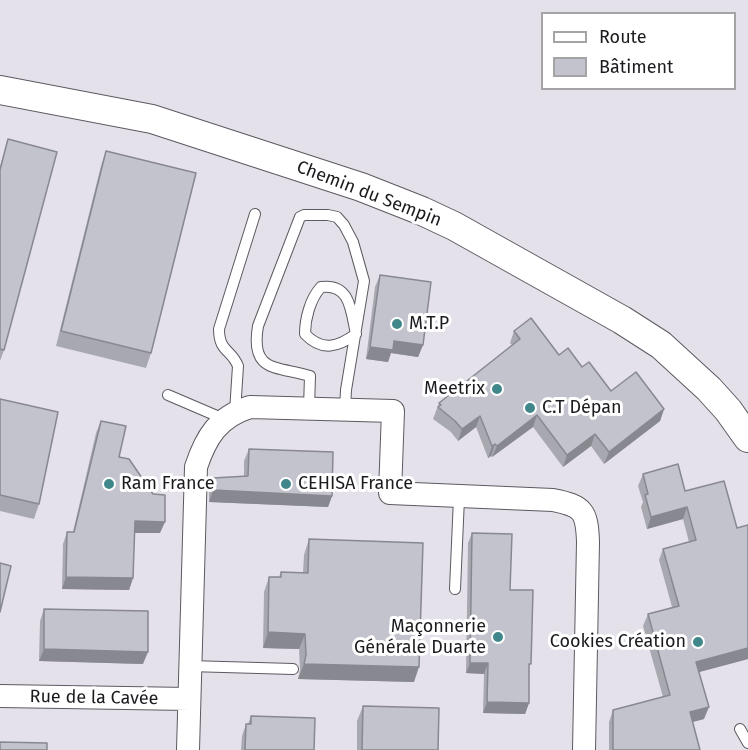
<!DOCTYPE html>
<meta charset="utf-8">
<style>
body{margin:0}
#map{position:relative;width:748px;height:750px;overflow:hidden;background:#e5e1ea;font-family:"Fira Sans",sans-serif}
canvas{display:block}
.legend{position:absolute;left:541px;top:12px;width:195px;height:78px;box-sizing:border-box;background:#fff;border:2px solid #a4a3a5;margin:0;padding:8px 10px;list-style:none;font-size:18px;color:#1c1a1e}
.legend li{display:flex;align-items:center;gap:12px;height:30px}
.legend b{width:30px;border:2px solid #a4a3a5}
</style>
<div id="map">
<canvas width="748" height="750"></canvas>
<ul class="legend">
<li><b style="height:8px;background:#fff"></b>Route</li>
<li><b style="height:16px;background:#c3c3cd"></b>Bâtiment</li>
</ul>
</div>
<script>
const ctx = document.querySelector('canvas').getContext('2d');
ctx.lineJoin = 'round';
function trace(path, color, width, dash) { ctx.strokeStyle = color; ctx.lineWidth = width; ctx.lineCap = dash ? 'butt' : 'round'; ctx.setLineDash(dash || []); ctx.stroke(path); }
function paint(path, color) { ctx.fillStyle = color; ctx.fill(path, 'evenodd'); }
function drawText(font, color, halo, rows, align = 'center') {
  ctx.font = font + ' "Fira Sans",sans-serif'; ctx.lineWidth = 6; ctx.setLineDash([]); ctx.textBaseline = 'middle'; ctx.strokeStyle = halo; ctx.fillStyle = color; for (const [text, x, y, turn = 0] of rows) {
    ctx.save(); ctx.translate(x, y); ctx.rotate((+turn || 0) * Math.PI / 180); ctx.textAlign = isNaN(turn) ? turn : align; if (halo) ctx.strokeText(text, 0, 0); ctx.fillText(text, 0, 0); ctx.restore();
  }
}
const service = new Path2D(`
 M321,287C351,283 351,312 356,334C338,347 322,352 305,334C305,319 310,299 321,287Z
 M168,395L224,419
 M309,408L310,376C277,366 250,373 258,326L300,217L304,215H328L337,217L344,225L353,242L364,281L346,390L345,409
 M235,412L238,366C231,349 219,352 219,329L255,214
 M455,589L459,498
 M189,666L293,669
 M740,729L748,743`);
const minor = new Path2D(`
 M0,696L189,699
 M188,750L196,467C206,437 218,417 250,407L393,411L390,493L553,500C583,506 587,511 588,542L584,750`);
const tertiary = new Path2D(`
 M0,90L152,119L361,187L422,211L454,226L622,320L661,345L709,389L728,410L748,438`);
trace(service, '#5d5961', 12);
trace(minor, '#5d5961', 24);
trace(tertiary, '#5d5961', 30);
trace(service, '#fff', 10);
trace(minor, '#fff', 22);
trace(tertiary, '#fff', 28);
paint(new Path2D(`
 M8,139L4,350L0,361V166Z
 M106,151L151,353L146,368L56,346L101,166Z
 M380,275L423,345L418,357L391,353L388,362L366,359L375,287Z
 M514,331L582,367L611,391L664,409L660,421L604,464L591,446L563,467L533,427L492,457L491,456L488,458L476,427L458,441L451,432L433,419L439,403L512,345L510,343Z
 M0,399L39,504L34,519L0,511Z
 M101,421L119,457L160,533H134L133,578L129,590L62,589L63,544L67,532H73L96,433Z
 M249,449L332,496L328,507L209,502V490L213,478L244,477V461Z
 M643,474L685,491L737,528L748,525V659L699,672L704,719L692,722L700,750H609V722L613,710L663,697L643,626L648,614L672,607L659,560L663,549L689,542L683,519L647,529L641,507L643,502L638,486Z
 M472,533L510,590L529,669V703L525,714L483,713L484,674L466,673L468,543Z
 M309,539L414,682L298,679L300,670L299,649L263,648L264,592L269,577H279L281,572L303,573L304,555Z
 M44,609L143,664L39,661L40,621Z
 M363,706L438,750H357V721Z
 M251,716L314,750H241L242,736L246,724H248Z`), '#a8a8b0');
paint(new Path2D(`
 M394,341L423,345L418,357L391,353L388,362L366,359L370,347Z
 M664,409L660,421L604,464L609,452Z
 M537,415L533,427L492,457L497,446Z
 M480,416L476,427L458,441L462,429Z
 M595,434L591,446L563,467L567,455Z
 M495,444L491,456L488,458L492,446Z
 M213,490L332,496L328,507L209,502Z
 M687,507L683,519L647,529L651,517Z
 M135,521L165,522L160,533H130Z
 M66,577L133,578L129,590L62,589Z
 M268,632L305,634L299,649L263,648Z
 M748,648V659L692,674L696,662Z
 M44,649L148,652L143,664L39,661Z
 M470,663H488L484,674L466,673Z
 M304,664L419,667L414,682L298,679Z
 M487,702L529,703L525,714L483,713Z
 M709,707L704,719L685,724L690,712Z`), '#888890');
const building = new Path2D(`
 M8,139L57,152L4,350L0,349V170Z
 M106,151L196,173L151,353L61,331Z
 M380,275L431,282L423,345L394,341L393,350L370,347Z
 M531,318L559,355L568,348L582,367L589,362L611,391L636,372L664,409L609,452L595,434L567,455L537,415L497,446L495,444L492,446L480,416L462,429L455,421L438,407L441,405L439,403L520,339L514,331Z
 M0,399L58,412L39,504L0,495Z
 M101,421L126,426L119,457L129,459L153,494L165,495V522L135,521L133,578L66,577L67,532H74Z
 M249,449L333,452L332,496L213,490V478L248,476Z
 M678,464L685,491L724,481L737,528L748,525V648L696,662L709,707L690,712L700,750H613V710L670,695L648,614L679,606L663,549L696,540L687,507L651,517L645,495L648,494L643,474Z
 M472,533L512,534L510,590H533L531,664H529V703L487,702L488,663H470Z
 M309,539L423,543L419,667L304,664L306,655L305,634L268,632L269,577H281V572L308,573Z
 M0,563L11,566L0,612Z
 M44,609L148,611V652L44,649Z
 M363,706L439,708L438,750H362Z
 M251,716L315,718L314,750H245L246,724H251Z
 M0,742L47,743V750H0Z`);
paint(building, '#c3c3cd');
trace(building, '#888890', 1.5);
for (const [x, y, r, color] of [
 [397,324,6,"#3f878b"],
 [497,389,6,"#3f878b"],
 [530,408,6,"#3f878b"],
 [109,484,6,"#3f878b"],
 [286,484,6,"#3f878b"],
 [498,637,6,"#3f878b"],
 [698,642,6,"#3f878b"]
]) { const dot = new Path2D(); dot.arc(x, y, r, 0, 2 * Math.PI); ctx.fillStyle = color; ctx.fill(dot); trace(dot, '#fff', 2); }
drawText('18px', '#1c1a1e', '#fff', [
 ["Chemin du Sempin",369,194,21],
 ["Rue de la Cavée",94,698,1]
]);
drawText('18px', '#1c1a1e', '#fff', [
 ["M.T.P",409,324],
 ["Meetrix",485,389,"right"],
 ["C.T Dépan",542,408],
 ["Ram France",121,484],
 ["CEHISA France",298,484],
 ["Maçonnerie",486,627,"right"],
 ["Générale Duarte",486,648,"right"],
 ["Cookies Création",686,642,"right"]
], 'left');
</script>
